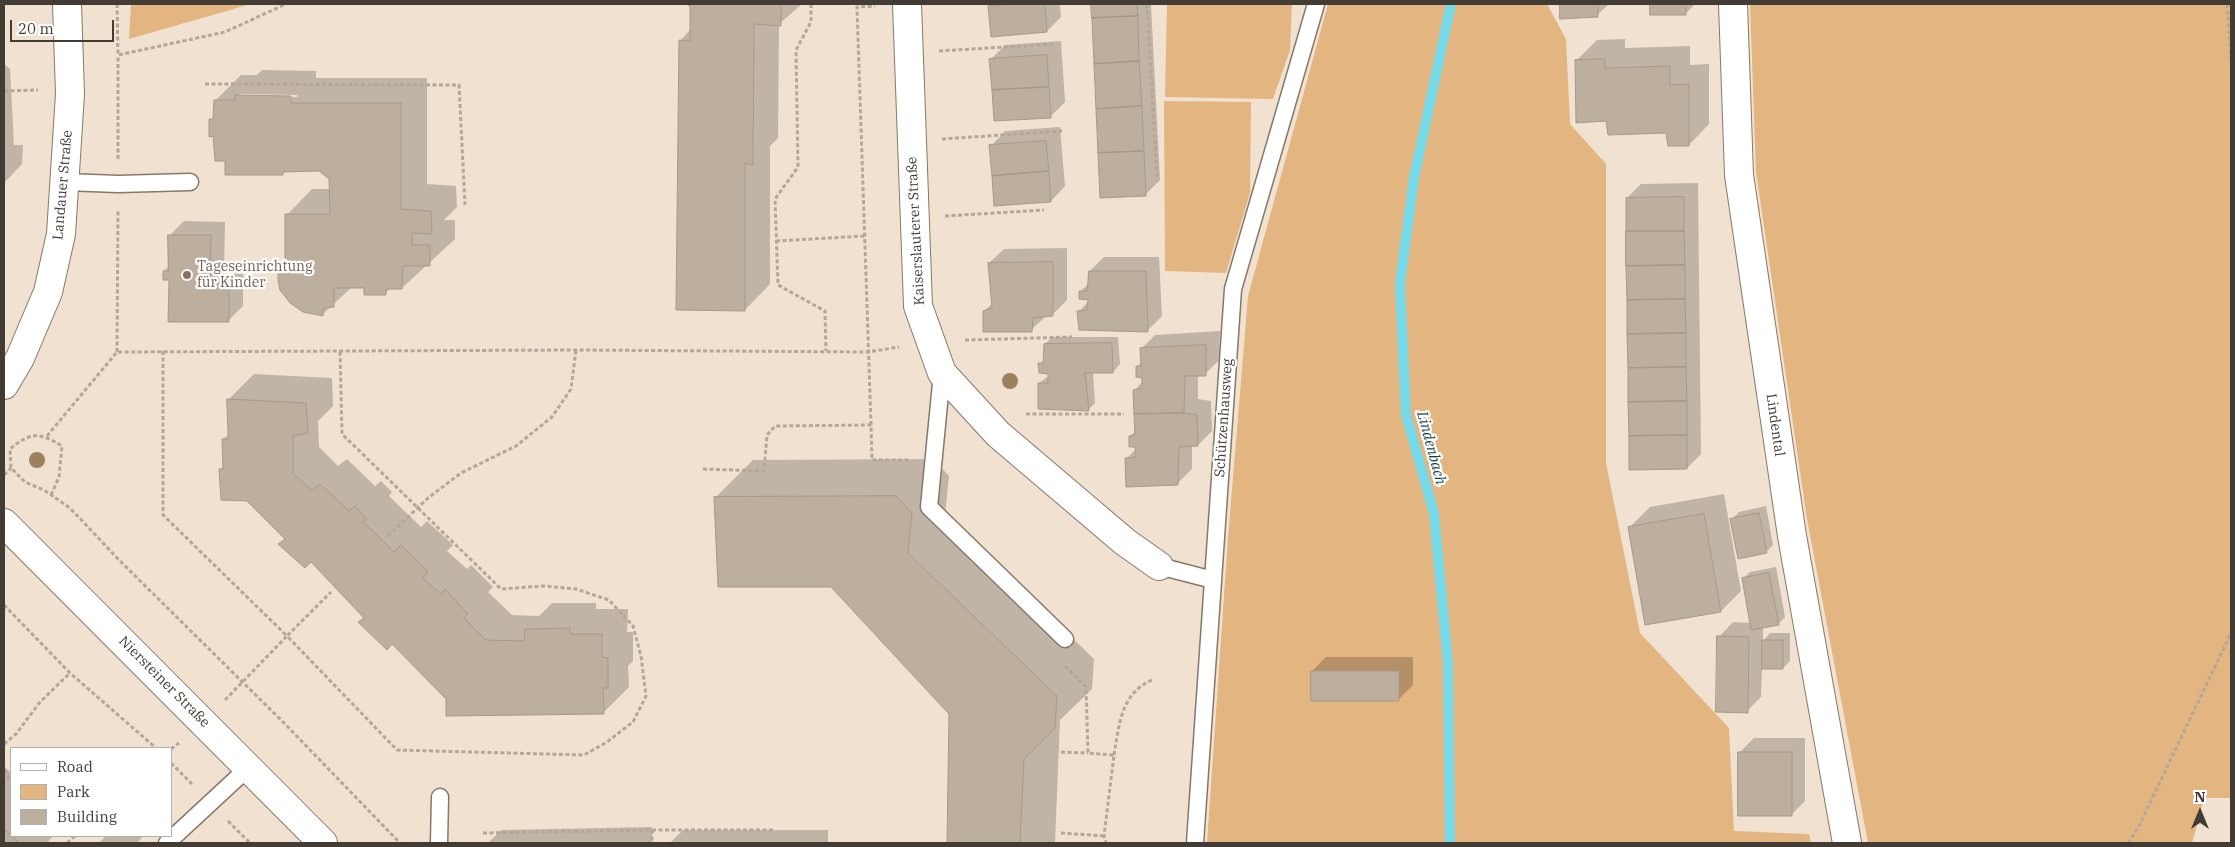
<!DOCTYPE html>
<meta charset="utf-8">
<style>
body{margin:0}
#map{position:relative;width:2235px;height:847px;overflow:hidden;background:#f1e1d0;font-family:"IBM Plex Serif",serif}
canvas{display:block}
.frame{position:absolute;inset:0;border:5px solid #423c35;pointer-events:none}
.legend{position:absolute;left:10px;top:747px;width:162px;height:90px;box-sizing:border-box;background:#fff;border:1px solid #b3b1ae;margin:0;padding:6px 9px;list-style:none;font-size:15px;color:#423c35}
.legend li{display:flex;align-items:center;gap:10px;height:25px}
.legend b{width:25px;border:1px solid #b3b1ae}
.north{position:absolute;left:2175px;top:787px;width:50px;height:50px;-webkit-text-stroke:4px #fff;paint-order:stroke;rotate:0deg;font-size:14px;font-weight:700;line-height:20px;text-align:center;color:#423c35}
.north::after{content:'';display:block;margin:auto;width:18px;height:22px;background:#423c35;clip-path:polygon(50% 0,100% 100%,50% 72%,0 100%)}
.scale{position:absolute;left:10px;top:20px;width:104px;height:22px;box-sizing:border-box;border:2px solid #423c35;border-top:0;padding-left:6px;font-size:15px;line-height:18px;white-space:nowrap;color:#423c35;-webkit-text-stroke:4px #fff;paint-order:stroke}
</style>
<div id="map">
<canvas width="2235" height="847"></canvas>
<div class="frame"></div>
<ul class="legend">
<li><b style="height:6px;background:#fff"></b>Road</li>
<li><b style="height:14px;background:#e3b581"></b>Park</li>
<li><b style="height:14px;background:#bdaf9e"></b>Building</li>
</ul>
<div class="north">N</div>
<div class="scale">20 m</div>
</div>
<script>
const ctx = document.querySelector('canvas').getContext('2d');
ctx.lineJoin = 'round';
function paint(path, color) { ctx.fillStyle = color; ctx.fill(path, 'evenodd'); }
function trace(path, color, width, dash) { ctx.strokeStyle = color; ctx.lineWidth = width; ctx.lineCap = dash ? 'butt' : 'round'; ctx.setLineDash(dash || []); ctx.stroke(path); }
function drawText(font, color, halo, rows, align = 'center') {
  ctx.font = font + ' "IBM Plex Serif",serif'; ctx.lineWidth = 4.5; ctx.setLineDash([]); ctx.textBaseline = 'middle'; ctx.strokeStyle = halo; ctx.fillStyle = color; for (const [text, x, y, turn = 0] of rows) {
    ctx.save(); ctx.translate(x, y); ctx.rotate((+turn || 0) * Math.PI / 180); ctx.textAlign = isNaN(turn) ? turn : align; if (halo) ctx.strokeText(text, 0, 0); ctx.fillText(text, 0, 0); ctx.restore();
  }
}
paint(new Path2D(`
 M131,4H251L129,39Z
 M1167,4H1292L1290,50L1273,99L1165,97Z
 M1328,4H1547L1566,39L1570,124L1606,164V463L1640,633L1729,728L1734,831L1809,834L1811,843H1207L1228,538L1248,296Z
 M1750,4H2231V798H2204L2192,843H1868L1807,519L1756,172Z
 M1164,101L1251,102L1250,193L1226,273L1165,271Z`), '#e3b581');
paint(new Path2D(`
 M688,4H802L779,24L778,138L770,146V284L745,310L680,41L691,29V7Z
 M989,4H1060L1061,17L1047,31L992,36Z
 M1092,4H1151L1160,180L1145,195L1101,197Z
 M1561,4H1609L1597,15L1561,18Z
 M1651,4H1695L1685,14H1651Z
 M1625,39V48L1690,46V65L1709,64V124L1689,145L1667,132L1608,120L1576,61L1597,40Z
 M1061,41L1065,102L1050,117L991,59L1005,45Z
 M4,64L10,69L14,145H23L22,164L4,183Z
 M262,70L316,71V78H427V184L456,186L457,207L444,220H455V239L402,288H391L385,293L365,286H353L322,315L282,289L279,269L286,262L287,215L312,189H331L330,179L319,170H286L283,174L226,160L211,120L215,115V101L241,75H257ZM240,94L297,95V97L237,96Z
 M1060,127L1065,186L1051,201L991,146L1005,131Z
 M1698,183L1701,454L1687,468L1627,198L1641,184Z
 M184,221L225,222L224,274H243V306L228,321L170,278L164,271L169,266L170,235Z
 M1067,248V300L1052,315L1046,316L1031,330L984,311L993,303L989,263L1004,249Z
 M1104,257H1159L1162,316L1148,330L1079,312L1090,299L1080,292L1089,283L1090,271Z
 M1220,331L1219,360L1205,374L1198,375V399L1211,401L1212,431L1198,445H1192V469L1178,483L1126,459L1136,449L1130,436L1136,431L1135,390L1143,381V377L1137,367L1142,362L1141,349L1155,335Z
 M1052,337H1118L1120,364L1113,372H1093L1095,403L1088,410L1039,383L1049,376V373L1040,364L1045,359V344Z
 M254,374L332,378L333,406L318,421L319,447L338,466L347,459L375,486L381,481L392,492L389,496L421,527L427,521L453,545L447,551L467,569L471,565L493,587L488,592L512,615L539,616L552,603H596V609H628L627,632H633V661L628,666L629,687L603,713L447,699L311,560L280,544L286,538L220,469L224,466L223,439L229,434L228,400Z
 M933,459L949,476L945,515L1094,659L1092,689L1060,720L1055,843H949L951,714L831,586L715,498L753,460Z
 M1724,494L1741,591L1721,611L1630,527L1650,507Z
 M1766,506L1773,545L1766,552L1732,519L1739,512Z
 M1776,567L1785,617L1778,624L1763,627V641L1770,633H1790V661L1783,668H1762L1761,697L1747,711L1719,637L1733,622L1751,623L1743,579L1750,572Z
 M1326,657H1413V685L1399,699L1312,671Z
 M1754,738H1805V801L1791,815L1739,753Z
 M4,766L11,773V836H53L47,843H4Z
 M652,827V843H488L501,830Z
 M683,830H828V843H670Z
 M106,836H143L137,843H99Z`), '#0003');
trace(new Path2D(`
 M1450,843L1448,663L1434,513L1406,415L1400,284L1414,178L1451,4`), '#75d9e8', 10);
const building = new Path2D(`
 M687,4H781V26L754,24L753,165L745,163V311L676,310L679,40L690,41V7Z
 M1014,4H1045L1047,32L991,37L988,6Z
 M1091,4H1137L1138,16L1092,18Z
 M1560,4H1598V17L1560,19Z
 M1650,4H1686V15H1650Z
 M1138,16L1139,61L1094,64L1092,18Z
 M1047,55L1049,87L992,90L989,59Z
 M1605,59V68L1670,66V85L1689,84V146H1668L1666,133L1608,135L1606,121L1576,123L1575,60Z
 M1139,61L1142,106L1096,109L1094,64Z
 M1049,87L1051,118L994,121L992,90Z
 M235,95L291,96V103H401V209L431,211L432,234L412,233V245H430V266H403L402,289H386V295H364V288H334V307L323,308V316L303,312L290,303L280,290L278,280V269H285V214H330L329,179L319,171L283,172V175H225V161H215L213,136L209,137V119H213L214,100H235Z
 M1142,106L1144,151L1098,153L1096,109Z
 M1046,141L1049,171L992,176L989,145Z
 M1144,151L1146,196L1100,198L1098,153Z
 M1049,171L1051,202L994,206L992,176Z
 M1684,197V231H1626V198Z
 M1626,231H1684L1685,265L1626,266Z
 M168,235H211L210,288H229V322H168L169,280H163V271H168Z
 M1053,262V316L1033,318L1032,332H983V311L992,308L988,263Z
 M1685,265V299L1627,300L1626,266Z
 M1089,271H1146L1148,332L1079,330L1077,311L1087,310L1088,300L1079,299V291H1087Z
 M1685,299L1686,333L1627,334V300Z
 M1686,333V367L1628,368L1627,334Z
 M1112,343L1113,373H1085L1089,411L1038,409V383H1048V374L1039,373L1038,363H1043L1044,344Z
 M1206,345V376H1185L1184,413L1134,414L1133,390L1142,388V378L1136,377V366H1141L1140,348Z
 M1686,367L1687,401L1628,402V368Z
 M227,399L306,403L308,433L293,436V473L312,491L320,484L349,511L355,506L367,519L363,522L394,552L401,545L428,572L423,578L441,594L445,589L468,614L464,618L486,640L524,641L525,629L570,628L571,634H602V657L608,658V688H603L604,714L446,716V699L392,644L387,650L358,622L364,618L311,562L305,568L278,544L285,539L247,501L221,500L219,469H223L222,439H228Z
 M1687,401V435L1629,436L1628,402Z
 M1184,413L1197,415L1198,446L1179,447L1178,485L1126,487L1125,458L1136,457L1135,447H1129V436L1135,435L1134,414Z
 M1687,435V469L1629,470V436Z
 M896,496L912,513L908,553L1057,696L1055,728L1024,759L1020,843H947L949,714L831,587H718L714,497Z
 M1759,513L1767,553L1738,559L1730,519Z
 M1704,514L1721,612L1645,625L1628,527Z
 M1769,573L1779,625L1751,630L1742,578Z
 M1717,636L1749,637L1748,713L1716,712Z
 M1762,640H1783V669H1762Z
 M1311,671H1399V701H1311Z
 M1738,752H1792V816H1738Z
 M4,829L19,843H4Z`);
paint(building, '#bdaf9e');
trace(building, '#a79989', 1);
const service = new Path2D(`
 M65,182L118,184L190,182
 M942,373L929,507L1065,639
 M1159,566L1213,580
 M167,843L249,767
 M439,843L440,797
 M1195,843L1233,289L1316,4`);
const minor = new Path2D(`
 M907,4L918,306L942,373L998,434L1125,542L1159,566
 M1733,4L1739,175L1792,536L1847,843
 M4,385L20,358L48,292L61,234L70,94L67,4
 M4,523L323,843`);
trace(service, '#877969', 19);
trace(minor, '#877969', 30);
trace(new Path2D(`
 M117,4L118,55L225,32L286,4
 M811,4V22L796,50L798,167L775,199L778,285L825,311L826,351
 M1147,4L1157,177
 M2227,4L2231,61
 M939,51L1055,44
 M205,84L459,85L465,205
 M4,91L38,90
 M942,139L1062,131
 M118,159V55
 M945,216L1044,210
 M776,241L864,236
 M965,340L1072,337
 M163,351V515L287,636L331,592
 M117,352L118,210
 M1026,414H1124
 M871,425L857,7L875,6
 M47,436L117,352L576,350L868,352L899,347
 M703,469L764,471L767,435L775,426L871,425L872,460H908
 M4,475L11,468
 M51,495L59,477L62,446C40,432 30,432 10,449L11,468L25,482L44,490L70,508L119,560L285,724L400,843
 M388,536L428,498L461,473L516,446L552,417L571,389L576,350
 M4,605L70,673L156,748
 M1065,666L1086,687L1088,753L1114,755L1104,836L1106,843
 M225,700L287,636L397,750L584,755L607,742L633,722L646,696L641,656L633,626L609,600L576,589L544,586L501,589L342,434L340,351
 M4,744L16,734L40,702L70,673
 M171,749L179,743
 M1061,752L1088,753
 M1114,755C1119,725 1121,693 1152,680
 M171,763L192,784
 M4,770L11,781
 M228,821L250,843
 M652,830H775
 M483,833L652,830V843
 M1061,833L1104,836
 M67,843L75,836
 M2128,843L2138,828L2231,633`), '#b4a79a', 3, [4, 2.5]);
trace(service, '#fff', 16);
trace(minor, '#fff', 28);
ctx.fillStyle = '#9b815e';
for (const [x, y] of [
 [1010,381],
 [37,460]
]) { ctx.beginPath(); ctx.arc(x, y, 8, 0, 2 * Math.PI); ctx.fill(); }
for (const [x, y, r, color] of [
 [187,275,5,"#8d6e63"]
]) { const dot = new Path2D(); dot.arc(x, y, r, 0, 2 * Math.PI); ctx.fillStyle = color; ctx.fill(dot); trace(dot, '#fff', 2); }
drawText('14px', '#423c35', '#fff', [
 ["Landauer Straße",63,185,-85],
 ["Kaiserslauterer Straße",916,231,-93],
 ["Schützenhausweg",1224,418,-86],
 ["Lindental",1775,425,82],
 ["Niersteiner Straße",164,682,45]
]);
drawText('14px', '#785e54', '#fff', [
 ["Tageseinrichtung",197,267],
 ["für Kinder",197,283]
], 'left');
drawText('italic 15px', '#0d3d43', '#fff', [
 ["Lindenbach",1431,448,75]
]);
</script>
